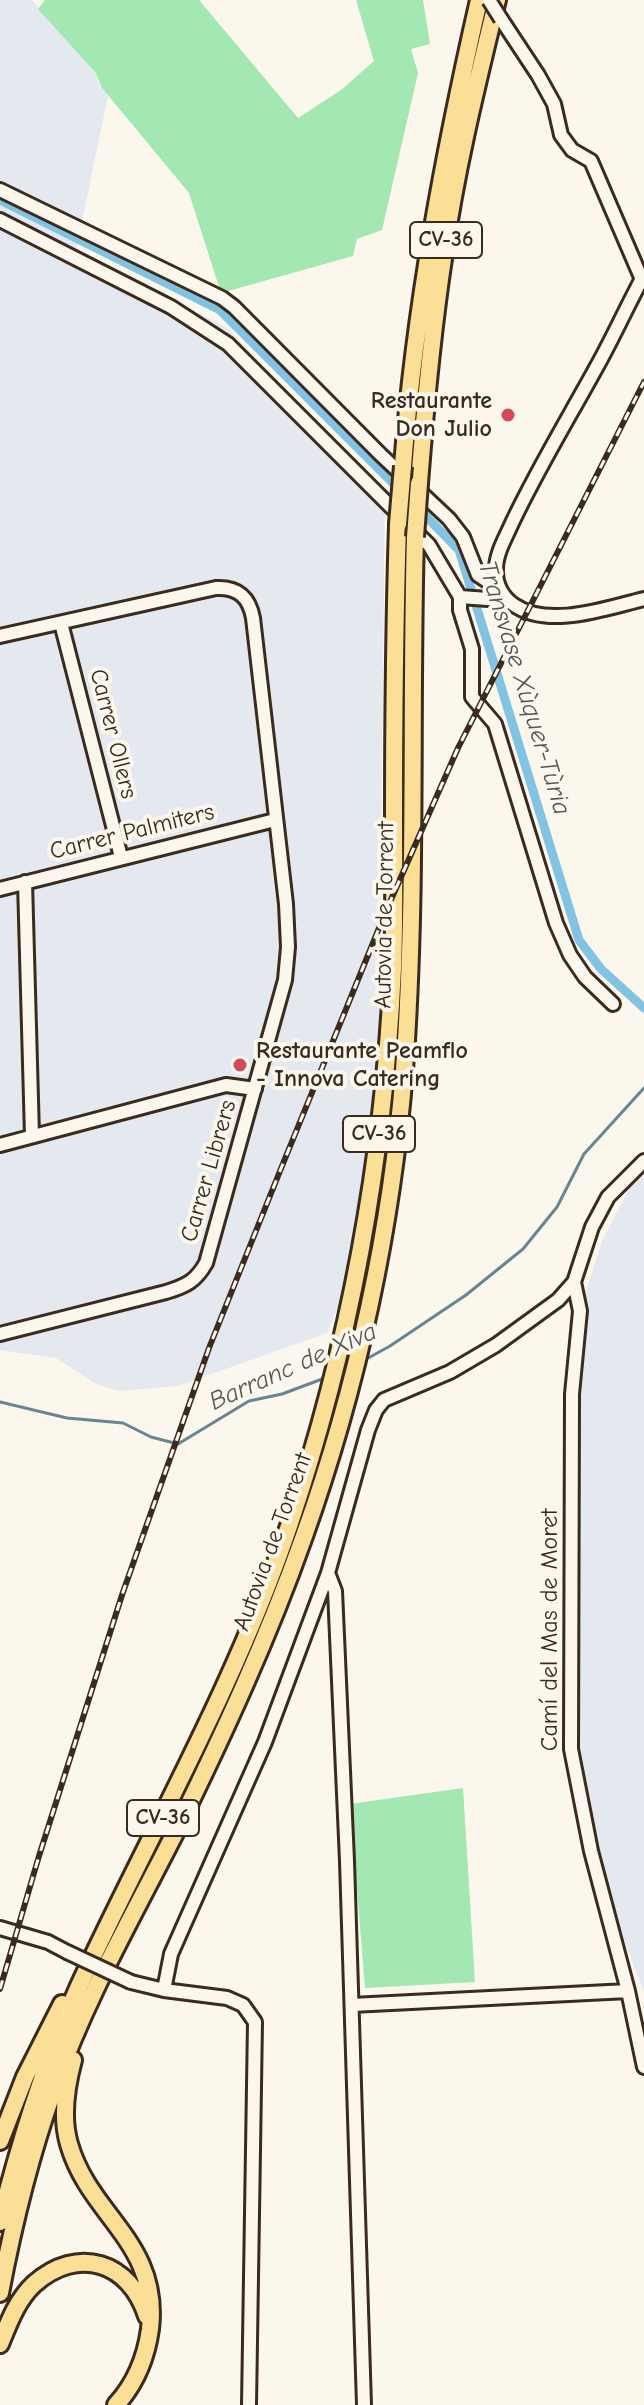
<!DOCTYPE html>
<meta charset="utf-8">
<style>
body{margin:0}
canvas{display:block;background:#fbf7ec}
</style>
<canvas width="644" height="2405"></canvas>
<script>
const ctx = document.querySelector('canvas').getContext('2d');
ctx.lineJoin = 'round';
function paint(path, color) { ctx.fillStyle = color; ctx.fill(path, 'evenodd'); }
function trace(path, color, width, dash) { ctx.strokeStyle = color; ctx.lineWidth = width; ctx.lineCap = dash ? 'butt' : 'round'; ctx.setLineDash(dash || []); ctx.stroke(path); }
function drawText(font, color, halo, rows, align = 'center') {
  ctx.font = font + ' "Comic Neue",sans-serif'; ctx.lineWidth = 8; ctx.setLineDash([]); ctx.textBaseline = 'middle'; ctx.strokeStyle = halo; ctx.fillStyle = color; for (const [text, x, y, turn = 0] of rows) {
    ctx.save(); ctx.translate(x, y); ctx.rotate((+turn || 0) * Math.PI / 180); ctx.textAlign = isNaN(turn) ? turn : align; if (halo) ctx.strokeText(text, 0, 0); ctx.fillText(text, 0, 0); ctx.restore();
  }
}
paint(new Path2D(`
 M0,0H32L95,72L98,82L108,96L76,250L227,328L385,491L379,1032L360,1210L342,1298L327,1333L178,1386L119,1391L96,1384L56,1358L0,1350Z
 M644,1176V1991L611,1908L576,1746L574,1500L583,1300L602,1241L631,1185Z`), '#e4e9ef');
paint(new Path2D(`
 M45,0H199L298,118L341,90L374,61L356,0H423L430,44L411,49L418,73L382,230L357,239L353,256L221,293L189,193L102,88L95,72L38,9Z
 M463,1788L475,1982L365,1988L350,1804Z`), '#a3e7b2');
trace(new Path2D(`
 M361,1362L390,1346L466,1295L523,1249L557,1207L584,1154L644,1088
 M0,1402L67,1418L123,1423L151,1437L178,1444L249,1401L282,1394L325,1378`), '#668694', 3);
trace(new Path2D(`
 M0,200L220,310L400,490
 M416,506L459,550L579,940L601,969L644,1008`), '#82c3e3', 9);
const minor = new Path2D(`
 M501,19L538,75L554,104L561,135L572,150L591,161L643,282
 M0,190L222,298L234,307L381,455L449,519L463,537L478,575L487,581L497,582
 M0,220L171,307L228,344L429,545L460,597V610L472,649V697L495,724L556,923L570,955L585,977L613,1004
 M644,275C627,306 613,338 596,368C568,419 537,470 512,523C506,537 496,553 496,569C495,583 502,597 514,605C549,629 606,608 644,599
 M460,597L488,599L503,595
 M61,623L121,857
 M0,636L216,588C238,587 249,597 253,618L286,904L288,947L285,980L206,1263C196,1281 186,1286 166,1292L0,1334
 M25,882L32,1136
 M0,889L275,820
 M0,1145L226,1085L255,1089
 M574,1282L580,1311L572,1394L571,1749L591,1851L628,1991L644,2067
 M328,1573L335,1591L347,1861L364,2405
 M0,1928L48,1942L67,1952
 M131,1982L164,1990
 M352,2005L628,1991
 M249,2405L255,2022L243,2005L227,1998L164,1990L171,1954L265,1742L328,1573L368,1430L376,1410L384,1400L450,1372L496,1345L558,1300L574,1282L592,1227L608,1197L644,1161`);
const highway = new Path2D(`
 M403,466C415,308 444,154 479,0
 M419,483C425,406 432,329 444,252C456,167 477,83 497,0
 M73,2060C66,2086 61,2117 69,2144C90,2217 160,2242 150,2329C146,2358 136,2383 116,2405
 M0,2141L25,2077L62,2004
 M0,2222C20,2141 45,2062 79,1986C150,1833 235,1686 289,1526C350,1345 384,1159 393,968C395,918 394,867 394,817C394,719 395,621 398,524
 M0,2293C13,2224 30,2155 54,2088C85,1999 133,1916 176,1831C223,1735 268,1638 304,1536C357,1388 392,1227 404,1070C417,893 410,715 415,537
 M0,2344C9,2322 17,2300 34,2284C78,2245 130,2262 147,2316`);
trace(minor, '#3b2a1e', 18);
trace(highway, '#3b2a1e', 22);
trace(minor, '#fbf7ec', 12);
trace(highway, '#fbdf96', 16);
const rail = new Path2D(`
 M0,1989L39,1856L122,1595L209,1348L280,1171L386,911L458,748L644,382`);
trace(rail, '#3b2a1e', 6);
trace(rail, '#fbf7ec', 3, [9]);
const minorBridge = new Path2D(`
 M489,0L501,19
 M67,1952L131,1982`);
const highwayBridge = new Path2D(`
 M398,524L403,466
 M415,537L419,483`);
trace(minorBridge, '#3b2a1e', 18, []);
trace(highwayBridge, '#3b2a1e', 22, []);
trace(minorBridge, '#fbf7ec', 12);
trace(highwayBridge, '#fbdf96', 16);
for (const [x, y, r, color] of [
 [508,415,8,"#d1495b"],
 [240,1065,8,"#d1495b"]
]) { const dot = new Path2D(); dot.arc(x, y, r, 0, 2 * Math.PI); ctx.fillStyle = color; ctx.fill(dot); trace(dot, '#fbf7ec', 3); }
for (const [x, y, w] of [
 [446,240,72],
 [379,1134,72],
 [163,1818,72]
]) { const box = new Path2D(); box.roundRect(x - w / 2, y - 18, w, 36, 6); ctx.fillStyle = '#fbf7ec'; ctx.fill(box); trace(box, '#3b2a1e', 2); }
drawText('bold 22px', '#3b2a1e', null, [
 ["CV-36",446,240],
 ["CV-36",379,1134],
 ["CV-36",163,1818]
]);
drawText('bold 24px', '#3b2a1e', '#fbf7ec', [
 ["Restaurante",492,401],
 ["Don Julio",492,429],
 ["Restaurante Peamflo",256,1051,"left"],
 ["- Innova Catering",256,1079,"left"]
], 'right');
drawText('24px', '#3b2a1e', '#fbf7ec', [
 ["Carrer Ollers",113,734,76],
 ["Carrer Palmiters",132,832,-14],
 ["Autovia de Torrent",385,915,-89],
 ["Carrer Librers",209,1171,-74],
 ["Autovia de Torrent",273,1542,-70],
 ["Camí del Mas de Moret",550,1630,-90]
]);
drawText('italic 26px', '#505859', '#fbf7ec', [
 ["Transvase Xùquer-Tùria",524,688,73],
 ["Barranc de Xiva",293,1367,-24]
]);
</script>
